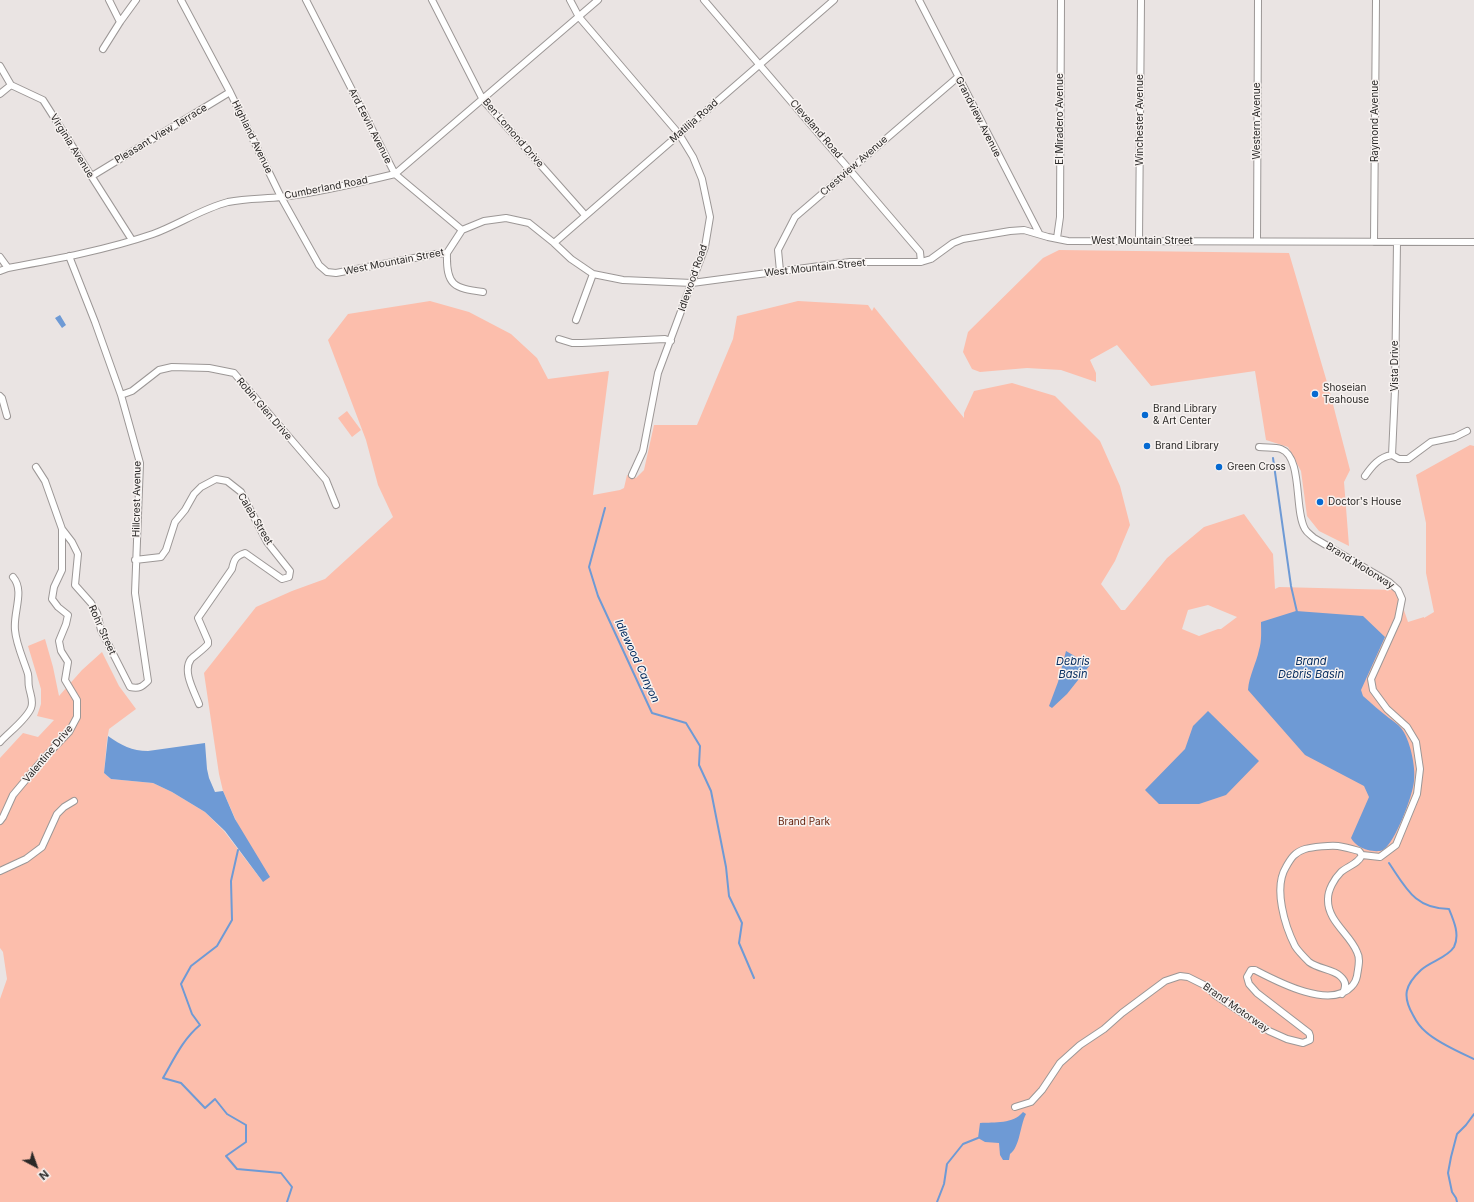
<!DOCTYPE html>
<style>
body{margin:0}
#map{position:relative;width:1474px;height:1202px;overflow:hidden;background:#eae4e3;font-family:Inter,sans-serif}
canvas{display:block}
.north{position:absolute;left:16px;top:1146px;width:40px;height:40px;-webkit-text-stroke:3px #f7f2f0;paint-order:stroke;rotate:139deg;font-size:11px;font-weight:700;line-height:16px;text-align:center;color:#2a2827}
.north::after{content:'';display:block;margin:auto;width:14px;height:18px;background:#2a2827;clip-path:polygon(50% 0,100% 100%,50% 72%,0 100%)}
</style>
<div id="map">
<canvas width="1474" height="1202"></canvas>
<div class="north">N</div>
</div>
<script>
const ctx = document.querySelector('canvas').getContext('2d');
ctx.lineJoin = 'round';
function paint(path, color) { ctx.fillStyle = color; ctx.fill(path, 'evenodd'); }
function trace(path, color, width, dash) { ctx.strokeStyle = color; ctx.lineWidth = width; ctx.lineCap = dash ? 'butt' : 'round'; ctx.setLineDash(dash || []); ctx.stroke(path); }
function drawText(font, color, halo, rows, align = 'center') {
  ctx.font = font + ' Inter,sans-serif'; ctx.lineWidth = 3; ctx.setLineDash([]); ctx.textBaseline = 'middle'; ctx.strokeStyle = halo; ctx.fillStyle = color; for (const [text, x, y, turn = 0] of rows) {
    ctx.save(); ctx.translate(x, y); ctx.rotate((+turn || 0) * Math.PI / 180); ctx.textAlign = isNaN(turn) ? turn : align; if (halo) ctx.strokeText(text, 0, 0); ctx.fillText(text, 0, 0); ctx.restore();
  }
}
paint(new Path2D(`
 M1059,250L1289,253L1329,389L1350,470L1344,482L1349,546L1319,531L1307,516L1301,471L1288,447L1266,440L1255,371L1151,386L1117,345L1090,360L1096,373V382L1061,370L1027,368L980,372L972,369L963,352L968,332L1043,258Z
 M430,301L469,312L511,334L537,358L548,379L609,371L593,495L620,490L624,488L627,475L636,478L644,470L654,425H697L733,339L737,316L798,301L868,305L872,311L874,307L964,418V413L974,391L1012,383L1055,396L1100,441L1120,486L1130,525L1115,561L1101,584L1121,610H1125L1167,558L1204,527L1244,514L1273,554L1275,589L1279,587L1397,590L1408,622L1424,617V618L1434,612L1426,573V523L1416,475L1470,445L1474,446V1202H0V999L7,979L3,952L0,948V758L23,733L38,737L54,720L37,716L41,704V689L28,646L45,639L53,667L59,696L82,670L102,652L119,686L136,709L109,729L107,740L104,773L111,779L153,783L172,792L205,812L224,831L263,882L223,791L219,774L204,673L256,607L292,591L325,579L393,517L378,485L366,440L328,340L348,314ZM1208,605L1237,617L1221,629H1218L1199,636L1182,629L1188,610Z
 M347,411L361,430L352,437L338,418Z`), '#fcbeac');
paint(new Path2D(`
 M60,315L66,325L62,328L55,318Z
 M1296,611L1363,616L1385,637L1361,690L1363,696C1372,704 1380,711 1389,718C1393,721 1398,724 1401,728C1410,739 1416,767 1414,781C1413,795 1395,843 1383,850C1379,852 1372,851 1368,850C1361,848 1355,845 1351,838L1369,797L1364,786L1305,755L1248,690C1249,676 1256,664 1259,650C1262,641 1261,631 1261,622Z
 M1066,651L1090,665L1067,694L1052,708L1049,706L1058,682Z
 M1208,711L1259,761L1226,795L1199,804H1159L1145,790L1185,749L1193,726Z
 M108,736C121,745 132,751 148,751L205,743L207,769L209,778L215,792L223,791L235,819L270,877L263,882L225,831L205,812L172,792L153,783L111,779L104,773Z
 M1023,1112L1026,1114C1020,1125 1020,1147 1010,1154L1009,1160H1003L1000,1155L999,1143L985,1142L978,1138L980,1123C995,1122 1013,1124 1023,1112Z`), '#6e9ad5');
trace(new Path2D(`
 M1273,458L1291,586L1297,612
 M605,508L589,567L598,596L652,713L686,723L700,746L699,765L711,791L726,867L729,896L742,923L739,943L754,978
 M238,850L231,881L232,920L217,946L191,966L181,984L192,1014L200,1025C183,1039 174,1059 163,1078L181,1083L205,1108L215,1099L227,1114L246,1125V1142L226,1156L237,1169L281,1173L292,1187L287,1202
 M1389,863C1406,888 1415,909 1449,909C1454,921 1460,935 1454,947C1447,958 1431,961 1421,970C1405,985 1402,996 1413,1015C1416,1021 1421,1028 1426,1032C1438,1043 1459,1052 1474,1059
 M937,1202L944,1184L947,1164L963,1144L978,1138
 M1457,1202L1456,1198L1452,1192L1448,1173L1451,1157L1457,1134L1466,1125L1474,1114`), '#6e9ad5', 2);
const minor = new Path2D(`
 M109,0L120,22
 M181,0L230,92L281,197L319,265L327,272L336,273L435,254L447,253L462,230L484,221L506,218L529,223L554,243L571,259L593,274L623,280L692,283L850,262H921L931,259L953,243L963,239L1010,231L1024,230L1048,237L1068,241L1474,242
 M306,0L395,174L462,230
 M432,0L483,100L585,215
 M570,0L579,17L679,134L693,157L702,179L710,217L705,247L658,373L643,451L632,475
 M704,0L920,252L921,262
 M919,0L1039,233
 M103,49L120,22L136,0
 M0,66L11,85L43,100L132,240
 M0,94L11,85
 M92,176L230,92
 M1057,238L1060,217L1061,0
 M1139,241L1141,0
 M1257,241L1258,0
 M1374,242L1376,0
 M554,243L834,0
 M447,253C446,286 454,288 483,292
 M0,257L8,268
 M0,271L8,268C57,259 106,250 153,234C178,225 201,209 228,202C246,198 264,199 282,197C320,192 358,183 395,174L598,0
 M780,271L778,250L795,217L958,77
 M576,320L593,274
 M559,339L572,343H582L665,339L671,341
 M121,395L132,391L159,370L172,367L209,368L234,373L326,480L336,505
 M0,396L2,398L7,416
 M1259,447C1266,448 1275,447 1281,449C1303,457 1294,511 1305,529C1307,533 1311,535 1314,538L1389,582L1398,590L1402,599L1398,619L1371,679L1373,690L1387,709L1407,727L1416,742L1420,769L1417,794L1396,845L1380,857L1362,855L1359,851C1352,849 1345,847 1338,846C1331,845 1312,847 1305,849C1295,852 1291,858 1286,867C1273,888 1285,926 1295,946C1298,951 1305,958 1309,962C1318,969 1333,969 1340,976C1346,981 1347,987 1342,994
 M1392,455L1395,390L1397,242
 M1392,455L1399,459H1408L1431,442L1455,437L1467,431
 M36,467L45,481L62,529L72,542L78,554L75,585L91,603L97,613L101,630L130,687C139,689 142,687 148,681L135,593L140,463L121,395L95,322L69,256
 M1365,476C1372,466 1379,457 1392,455
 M135,560L161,557L166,550L175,522L185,510L194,494L201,487L216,479L227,481L241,492L267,542L290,571L289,577L282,579L245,553C236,556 234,559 232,569L198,618L208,641V644C203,650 196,654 191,659C182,671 194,691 199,704
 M0,742C9,732 26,720 31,708C34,701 30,694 29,687C28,683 29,679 28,674C24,661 16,644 15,630C13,612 25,591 13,577
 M0,821L3,817L13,795L44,758L69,732L77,717V700L65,680L68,662L61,651L59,641L66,624L68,615L58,607L52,599L54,587L62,570V529
 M0,871L26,859L42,847L57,814L64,807L74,801
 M1015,1107L1031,1102L1042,1090L1060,1063L1080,1045L1104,1029L1122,1013L1165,981L1180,976L1188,977L1206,986L1215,995L1269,1031L1287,1039L1303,1043L1310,1040V1036L1309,1033L1257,993L1249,984L1247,977L1251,970H1255C1278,982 1331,1010 1352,986C1355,983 1356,981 1357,976C1358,968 1361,959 1357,952C1350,934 1327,921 1328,899C1328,890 1334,879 1341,872C1348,866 1358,864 1362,855`);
trace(minor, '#9c9796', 8);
trace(minor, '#fff', 6);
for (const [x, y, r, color] of [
 [1315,394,4,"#0569d1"],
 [1145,415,4,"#0569d1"],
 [1147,446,4,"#0569d1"],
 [1219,467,4,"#0569d1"],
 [1320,502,4,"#0569d1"]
]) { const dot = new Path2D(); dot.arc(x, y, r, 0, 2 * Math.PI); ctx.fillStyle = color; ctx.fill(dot); trace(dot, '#f7f2f0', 1.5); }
drawText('10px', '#2a2827', '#f7f2f0', [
 ["Grandview Avenue",978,117,63],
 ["El Miradero Avenue",1060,119,-90],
 ["Winchester Avenue",1140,120,-90],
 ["Matilija Road",694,121,-41],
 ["Western Avenue",1257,121,-90],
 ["Raymond Avenue",1375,121,-90],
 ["Ard Eevin Avenue",370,126,63],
 ["Cleveland Road",816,129,49],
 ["Ben Lomond Drive",513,133,49],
 ["Pleasant View Terrace",161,134,-31],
 ["Highland Avenue",252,137,64],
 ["Virginia Avenue",72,146,58],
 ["Crestview Avenue",854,166,-41],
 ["Cumberland Road",326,188,-11],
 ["West Mountain Street",1142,241],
 ["West Mountain Street",394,262,-11],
 ["West Mountain Street",815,268,-6],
 ["Idlewood Road",693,278,-71],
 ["Vista Drive",1395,366,-90],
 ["Robin Glen Drive",264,409,49],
 ["Hillcrest Avenue",137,499,-89],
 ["Caleb Street",255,519,59],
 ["Brand Motorway",1360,566,32],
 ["Rohr Street",102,630,66],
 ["Valentine Drive",48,754,-50],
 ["Brand Motorway",1236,1008,35]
]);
drawText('10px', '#2a2827', '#f7f2f0', [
 ["Shoseian",1323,388],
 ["Teahouse",1323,400],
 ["Brand Library",1153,409],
 ["& Art Center",1153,421],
 ["Brand Library",1155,446],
 ["Green Cross",1227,467],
 ["Doctor's House",1328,502]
], 'left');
drawText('10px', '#641f09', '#f7f2f0', [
 ["Brand Park",804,822]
]);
drawText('italic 11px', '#00295d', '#f7f2f0', [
 ["Idlewood Canyon",637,661,65],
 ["Debris",1073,662],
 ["Basin",1073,675],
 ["Brand",1311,662],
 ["Debris Basin",1311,675]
]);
</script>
